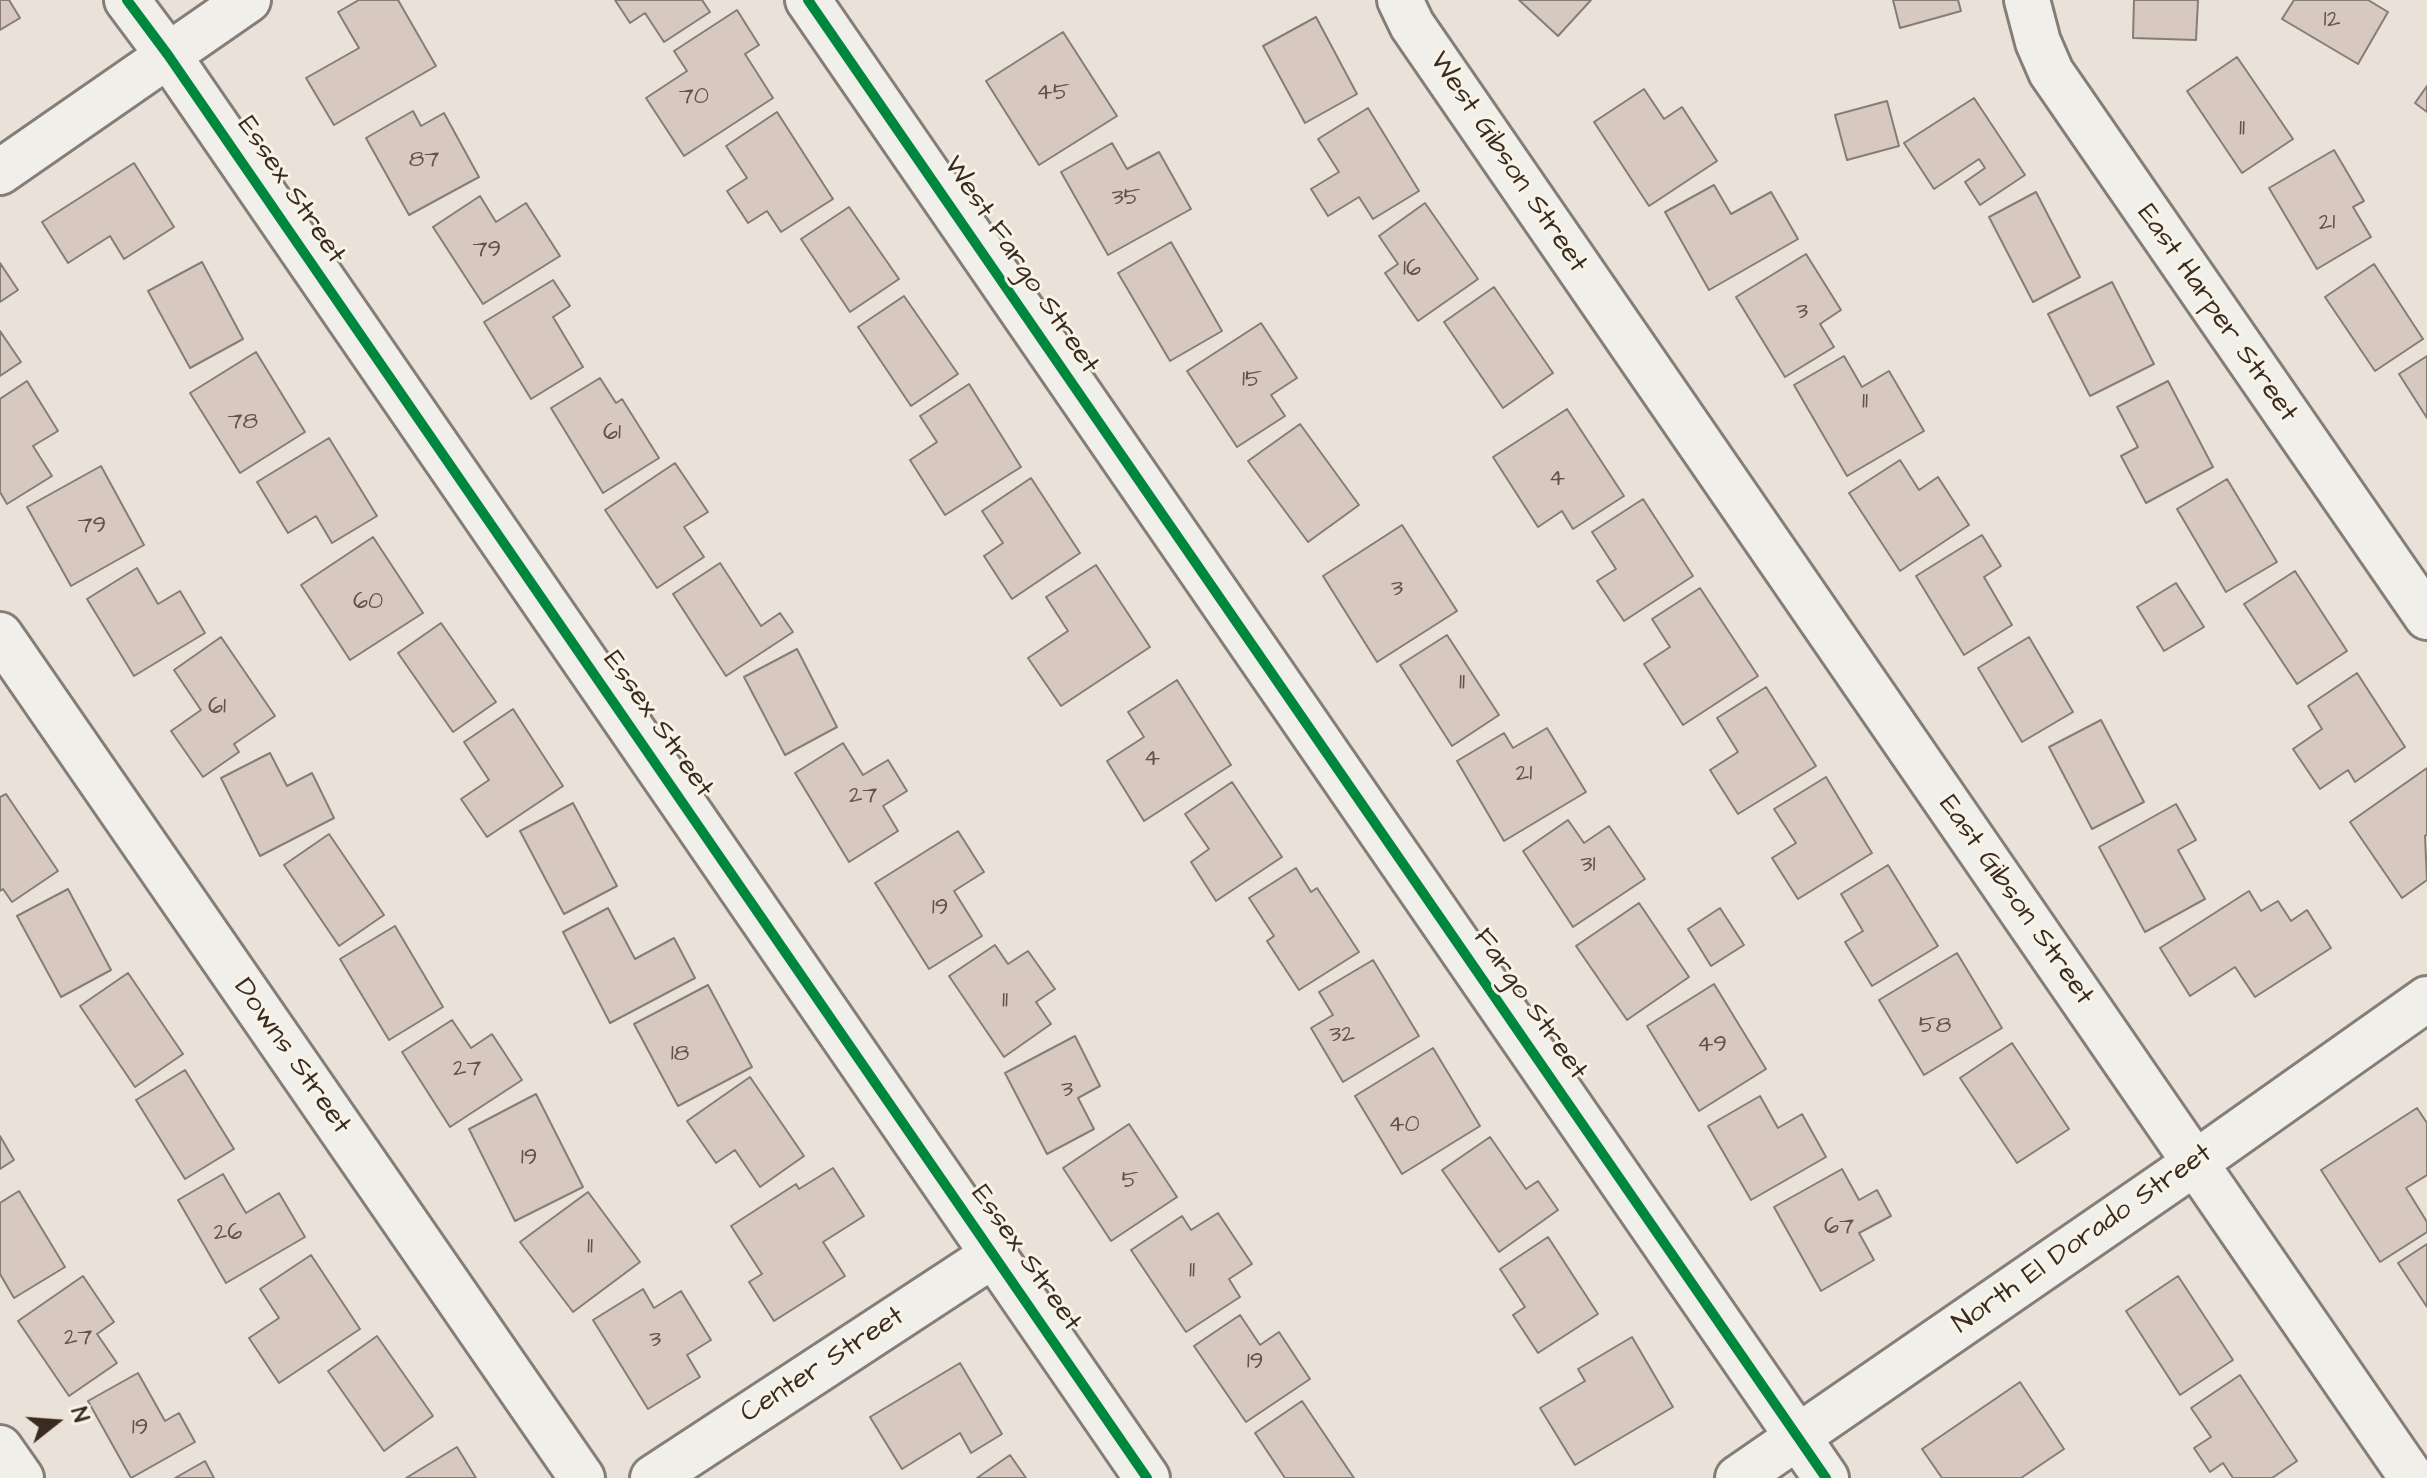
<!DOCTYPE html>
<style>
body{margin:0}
#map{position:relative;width:2427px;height:1478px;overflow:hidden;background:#eae1d8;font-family:"Architects Daughter",sans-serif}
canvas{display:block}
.north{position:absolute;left:16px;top:1382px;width:80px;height:80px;-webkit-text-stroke:6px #f7f3e8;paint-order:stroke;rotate:73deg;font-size:22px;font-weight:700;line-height:32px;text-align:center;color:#3b2a1e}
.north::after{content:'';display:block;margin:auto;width:28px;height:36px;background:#3b2a1e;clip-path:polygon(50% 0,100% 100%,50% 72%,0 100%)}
</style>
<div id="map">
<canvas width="2427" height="1478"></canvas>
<div class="north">N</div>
</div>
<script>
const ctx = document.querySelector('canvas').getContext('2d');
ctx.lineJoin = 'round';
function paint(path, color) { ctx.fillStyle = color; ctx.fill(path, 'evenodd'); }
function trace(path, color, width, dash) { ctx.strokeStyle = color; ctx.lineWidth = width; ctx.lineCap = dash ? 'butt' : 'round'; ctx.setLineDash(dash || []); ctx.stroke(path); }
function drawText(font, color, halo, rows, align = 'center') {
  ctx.font = font + ' "Architects Daughter",sans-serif'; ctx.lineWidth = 6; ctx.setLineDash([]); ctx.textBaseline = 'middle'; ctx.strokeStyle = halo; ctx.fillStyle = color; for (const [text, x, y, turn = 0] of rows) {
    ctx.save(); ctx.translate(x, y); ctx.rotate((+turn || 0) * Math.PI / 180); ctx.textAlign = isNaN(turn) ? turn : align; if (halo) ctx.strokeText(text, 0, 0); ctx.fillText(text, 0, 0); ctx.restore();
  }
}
const building = new Path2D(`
 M0,0H9L20,18L0,30Z
 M359,0H398L436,66L334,125L306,78L359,48L338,12Z
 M615,0H702L710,12L664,42L645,13L630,23Z
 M1519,0H1591L1558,36Z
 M1893,0H1958L1961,11L1900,28Z
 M2134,0H2198L2196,40L2133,38Z
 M2294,0H2368L2388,12L2358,64L2282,19Z
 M737,10L759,45L745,54L773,98L684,156L646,98L687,71L674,51Z
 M1316,17L1357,94L1305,123L1263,46Z
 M1063,32L1117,116L1039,165L986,81Z
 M2237,57L2293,139L2242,173L2187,91Z
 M2427,86V112L2415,103Z
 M1644,89L1664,119L1682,107L1717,161L1649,206L1594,122Z
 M1974,98L2025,175L1980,205L1965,182L1985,168L1979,159L1934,189L1904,143Z
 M1887,101L1899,146L1847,160L1835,115Z
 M1368,108L1419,191L1373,219L1359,197L1328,216L1311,189L1339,172L1318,139Z
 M413,111L421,126L444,113L479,177L409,215L366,138Z
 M777,112L833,199L781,232L767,211L748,223L727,191L747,178L726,146Z
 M1112,143L1127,169L1159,152L1191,209L1108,255L1061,172Z
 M2334,150L2364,201L2353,207L2371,237L2317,269L2269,188Z
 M134,163L174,227L124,259L110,236L68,263L42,222Z
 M1714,185L1731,214L1771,192L1798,239L1709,290L1665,212Z
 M2036,192L2080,277L2033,302L1989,217Z
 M480,196L496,222L526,203L560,256L483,304L433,227Z
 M1425,203L1478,279L1418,321L1385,273L1398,264L1379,236Z
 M849,207L899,279L850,312L801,239Z
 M1171,242L1222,331L1170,361L1118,273Z
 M1806,254L1841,310L1820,324L1834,347L1785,377L1736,297Z
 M202,262L243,339L190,368L148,291Z
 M0,263L18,290L0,302Z
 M2374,264L2423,339L2375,371L2325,297Z
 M553,280L570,306L553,317L583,367L531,399L484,322Z
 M2112,282L2154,364L2090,396L2048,314Z
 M1494,287L1553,373L1503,408L1444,322Z
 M904,296L958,374L911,406L858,327Z
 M1261,323L1297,378L1271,395L1285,416L1237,447L1187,371Z
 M0,331L21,362L0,376Z
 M256,352L305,432L240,473L190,393Z
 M1844,356L1862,387L1889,371L1924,431L1847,476L1794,385Z
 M2427,356V418L2399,374Z
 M600,378L616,403L622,399L659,458L603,493L551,408Z
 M27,381L58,431L33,446L52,476L7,504L0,492V399Z
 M2168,381L2213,467L2146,503L2121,456L2138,447L2117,407Z
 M969,384L1021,467L945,515L910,460L937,442L920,416Z
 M1567,409L1624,496L1573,529L1562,511L1538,527L1493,457Z
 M1300,424L1359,505L1308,542L1248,461Z
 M329,438L377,516L332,543L316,516L288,533L257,482Z
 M1900,460L1919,490L1938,477L1969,525L1900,571L1849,493Z
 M675,463L708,512L684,527L704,557L657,588L605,510Z
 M101,466L144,545L71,586L27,507Z
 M1031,478L1080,553L1012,599L984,556L1003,543L982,511Z
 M2227,479L2277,562L2226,592L2177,509Z
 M1643,499L1693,576L1624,621L1597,581L1616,569L1592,532Z
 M1402,525L1457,611L1377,662L1323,576Z
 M1982,535L2001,566L1984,577L2012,625L1964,655L1916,576Z
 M373,537L423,613L350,660L301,585Z
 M720,563L761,626L780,613L793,632L726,676L673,594Z
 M1096,565L1150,647L1061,706L1028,658L1068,631L1046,597Z
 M137,568L158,604L180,591L205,633L134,676L87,599Z
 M2295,571L2347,651L2297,684L2244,604Z
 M2176,583L2204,627L2164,651L2137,607Z
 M1700,588L1758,676L1683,725L1644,664L1670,647L1652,619Z
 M441,623L496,702L453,732L398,653Z
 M1447,635L1499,715L1452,746L1400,665Z
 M221,637L275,716L234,744L239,752L203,777L171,731L201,710L174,670Z
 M2029,637L2073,712L2022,742L1978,668Z
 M797,649L837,727L785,755L744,677Z
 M2357,673L2405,747L2355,782L2348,770L2320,789L2293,749L2322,729L2308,706Z
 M1177,680L1231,765L1144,821L1107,761L1144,737L1128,712Z
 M1766,687L1816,766L1738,814L1710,770L1738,752L1717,718Z
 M513,709L563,786L487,837L461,799L489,780L464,742Z
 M2101,720L2144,802L2092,829L2049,747Z
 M1547,728L1586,792L1504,841L1457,761L1504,733L1513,748Z
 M843,743L863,775L888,760L907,791L883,806L898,831L849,862L795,773Z
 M270,753L287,786L312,773L334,818L260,856L221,778Z
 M2427,768V834L2425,836L2427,880L2402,898L2350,822Z
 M1826,777L1872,853L1798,899L1772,858L1796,843L1774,809Z
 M1232,782L1282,857L1216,901L1191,862L1209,849L1185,814Z
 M6,794L58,871L12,902L3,889L0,891V797Z
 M573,803L617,886L564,914L520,831Z
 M2176,804L2196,840L2178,850L2205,899L2145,932L2099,847Z
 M1568,820L1584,843L1609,826L1645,879L1573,927L1523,851Z
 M958,831L984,872L954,891L982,936L929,969L875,883Z
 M329,834L384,915L339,946L284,865Z
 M1888,865L1938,946L1872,986L1845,942L1863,931L1841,894Z
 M1296,868L1311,892L1317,888L1359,952L1299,990L1267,941L1274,936L1249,898Z
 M68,889L111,970L61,997L17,916Z
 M2249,891L2261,911L2278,901L2291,921L2307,910L2331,948L2255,997L2235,967L2190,996L2160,948Z
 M1639,903L1689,977L1627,1020L1576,946Z
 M608,908L635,959L674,938L695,978L610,1023L563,932Z
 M1720,908L1744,945L1711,966L1688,929Z
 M395,926L443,1007L389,1040L340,959Z
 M995,945L1008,964L1028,951L1055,989L1036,1002L1051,1024L1004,1057L949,976Z
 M1957,953L2002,1028L1924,1075L1879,1000Z
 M1373,960L1419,1036L1343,1082L1311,1028L1333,1015L1319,992Z
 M128,973L183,1054L135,1087L80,1006Z
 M1714,984L1766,1069L1699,1111L1647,1026Z
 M708,985L752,1067L678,1106L634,1024Z
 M452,1020L471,1048L492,1034L522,1080L450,1127L402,1052Z
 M1075,1036L1100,1086L1078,1098L1094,1129L1047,1154L1005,1073Z
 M2012,1043L2069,1129L2017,1163L1960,1078Z
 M1433,1048L1480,1126L1402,1174L1355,1096Z
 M185,1070L234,1149L185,1179L136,1100Z
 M750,1077L804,1156L760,1187L735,1150L716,1163L687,1121Z
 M536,1094L583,1187L515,1221L469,1129Z
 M1760,1096L1778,1128L1802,1114L1826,1157L1751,1200L1708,1126Z
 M2417,1108L2427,1123V1175L2406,1188L2427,1222V1232L2380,1262L2321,1170Z
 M1129,1124L1177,1197L1111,1241L1063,1168Z
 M0,1136L14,1160L0,1169Z
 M1490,1137L1526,1189L1538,1181L1558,1210L1499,1252L1442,1170Z
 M833,1168L864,1216L823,1242L845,1276L774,1321L749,1282L762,1274L731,1226L796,1184L799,1189Z
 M1842,1169L1859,1200L1877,1190L1891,1216L1859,1233L1874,1260L1821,1291L1774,1207Z
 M223,1174L246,1213L279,1193L305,1237L226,1283L178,1200Z
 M19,1191L65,1267L14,1298L0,1274V1203Z
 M588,1192L640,1262L573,1312L520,1242Z
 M1218,1213L1252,1264L1229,1279L1240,1297L1186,1332L1131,1250L1182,1216L1191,1230Z
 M1548,1237L1598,1314L1538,1353L1513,1315L1525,1307L1500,1269Z
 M2427,1244V1307L2398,1263Z
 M311,1255L360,1329L279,1383L249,1338L279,1318L260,1289Z
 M83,1276L114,1322L97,1334L117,1363L69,1396L18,1321Z
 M2178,1276L2233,1360L2180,1395L2126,1311Z
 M643,1289L654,1308L681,1291L711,1340L687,1355L700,1377L648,1409L593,1320Z
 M1240,1315L1260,1345L1279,1332L1310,1379L1246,1422L1194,1346Z
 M377,1336L433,1416L384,1451L328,1371Z
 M1632,1337L1673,1407L1575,1465L1540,1408L1585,1381L1578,1369Z
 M960,1363L1002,1434L971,1453L960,1433L902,1469L870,1417Z
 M138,1373L165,1421L179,1413L195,1442L131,1478L88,1401Z
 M2240,1375L2297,1461L2272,1478H2233L2223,1463L2210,1472L2194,1448L2211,1437L2191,1408Z
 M2020,1382L2064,1449L2021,1478H1942L1922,1449Z
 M1302,1401L1354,1478H1285L1255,1433Z
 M457,1447L476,1478H406Z
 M1010,1455L1026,1478H977Z
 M205,1461L214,1478H175Z`);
paint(building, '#d7c9bf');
trace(building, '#857d77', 2);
const minor = new Path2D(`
 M127,0L168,55L1147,1478
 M808,0L1826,1478
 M1400,0L1412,25L2412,1478
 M2027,0L2038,42L2051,72L2427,617
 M0,172L248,0
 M0,635L582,1478
 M0,1448L21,1478
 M653,1478L993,1255`);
const secondary = new Path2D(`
 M1738,1478L2195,1163L2427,999`);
trace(minor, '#857d77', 50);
trace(secondary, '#857d77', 50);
trace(minor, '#f1efea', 44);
trace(secondary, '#f1efea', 44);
trace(new Path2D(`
 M127,0L168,55L1147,1478
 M808,0L1826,1478`), '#00873e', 10);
drawText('24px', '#635247', null, [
 ["12",2332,21],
 ["45",1053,94],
 ["70",694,98],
 ["11",2242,130],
 ["87",424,161],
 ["35",1126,199],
 ["21",2327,224],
 ["79",487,251],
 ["16",1412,270],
 ["3",1802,313],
 ["15",1252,381],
 ["11",1865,403],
 ["78",243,423],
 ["61",612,434],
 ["4",1557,480],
 ["79",92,527],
 ["3",1397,590],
 ["60",368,603],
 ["11",1462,684],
 ["61",217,708],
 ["4",1152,760],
 ["21",1524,775],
 ["27",863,797],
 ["31",1588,866],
 ["19",940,909],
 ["11",1005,1002],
 ["58",1935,1027],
 ["32",1342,1036],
 ["49",1712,1046],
 ["18",680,1055],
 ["27",467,1070],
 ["3",1067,1091],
 ["40",1404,1126],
 ["19",529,1159],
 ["5",1130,1182],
 ["67",1839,1228],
 ["26",228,1234],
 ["11",590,1248],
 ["11",1192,1272],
 ["27",78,1339],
 ["3",655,1341],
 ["19",1255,1363],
 ["19",140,1429]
]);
drawText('28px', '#3b2a1e', '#f7f3e8', [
 ["West Gibson Street",1507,163,56],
 ["Essex Street",290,191,56],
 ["West Fargo Street",1020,266,56],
 ["East Harper Street",2216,314,55],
 ["Essex Street",657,725,55],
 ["East Gibson Street",2015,901,55],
 ["Fargo Street",1529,1005,55],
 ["Downs Street",291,1057,55],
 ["North El Dorado Street",2083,1240,-35],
 ["Essex Street",1025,1259,55],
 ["Center Street",823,1366,-33]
]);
</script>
